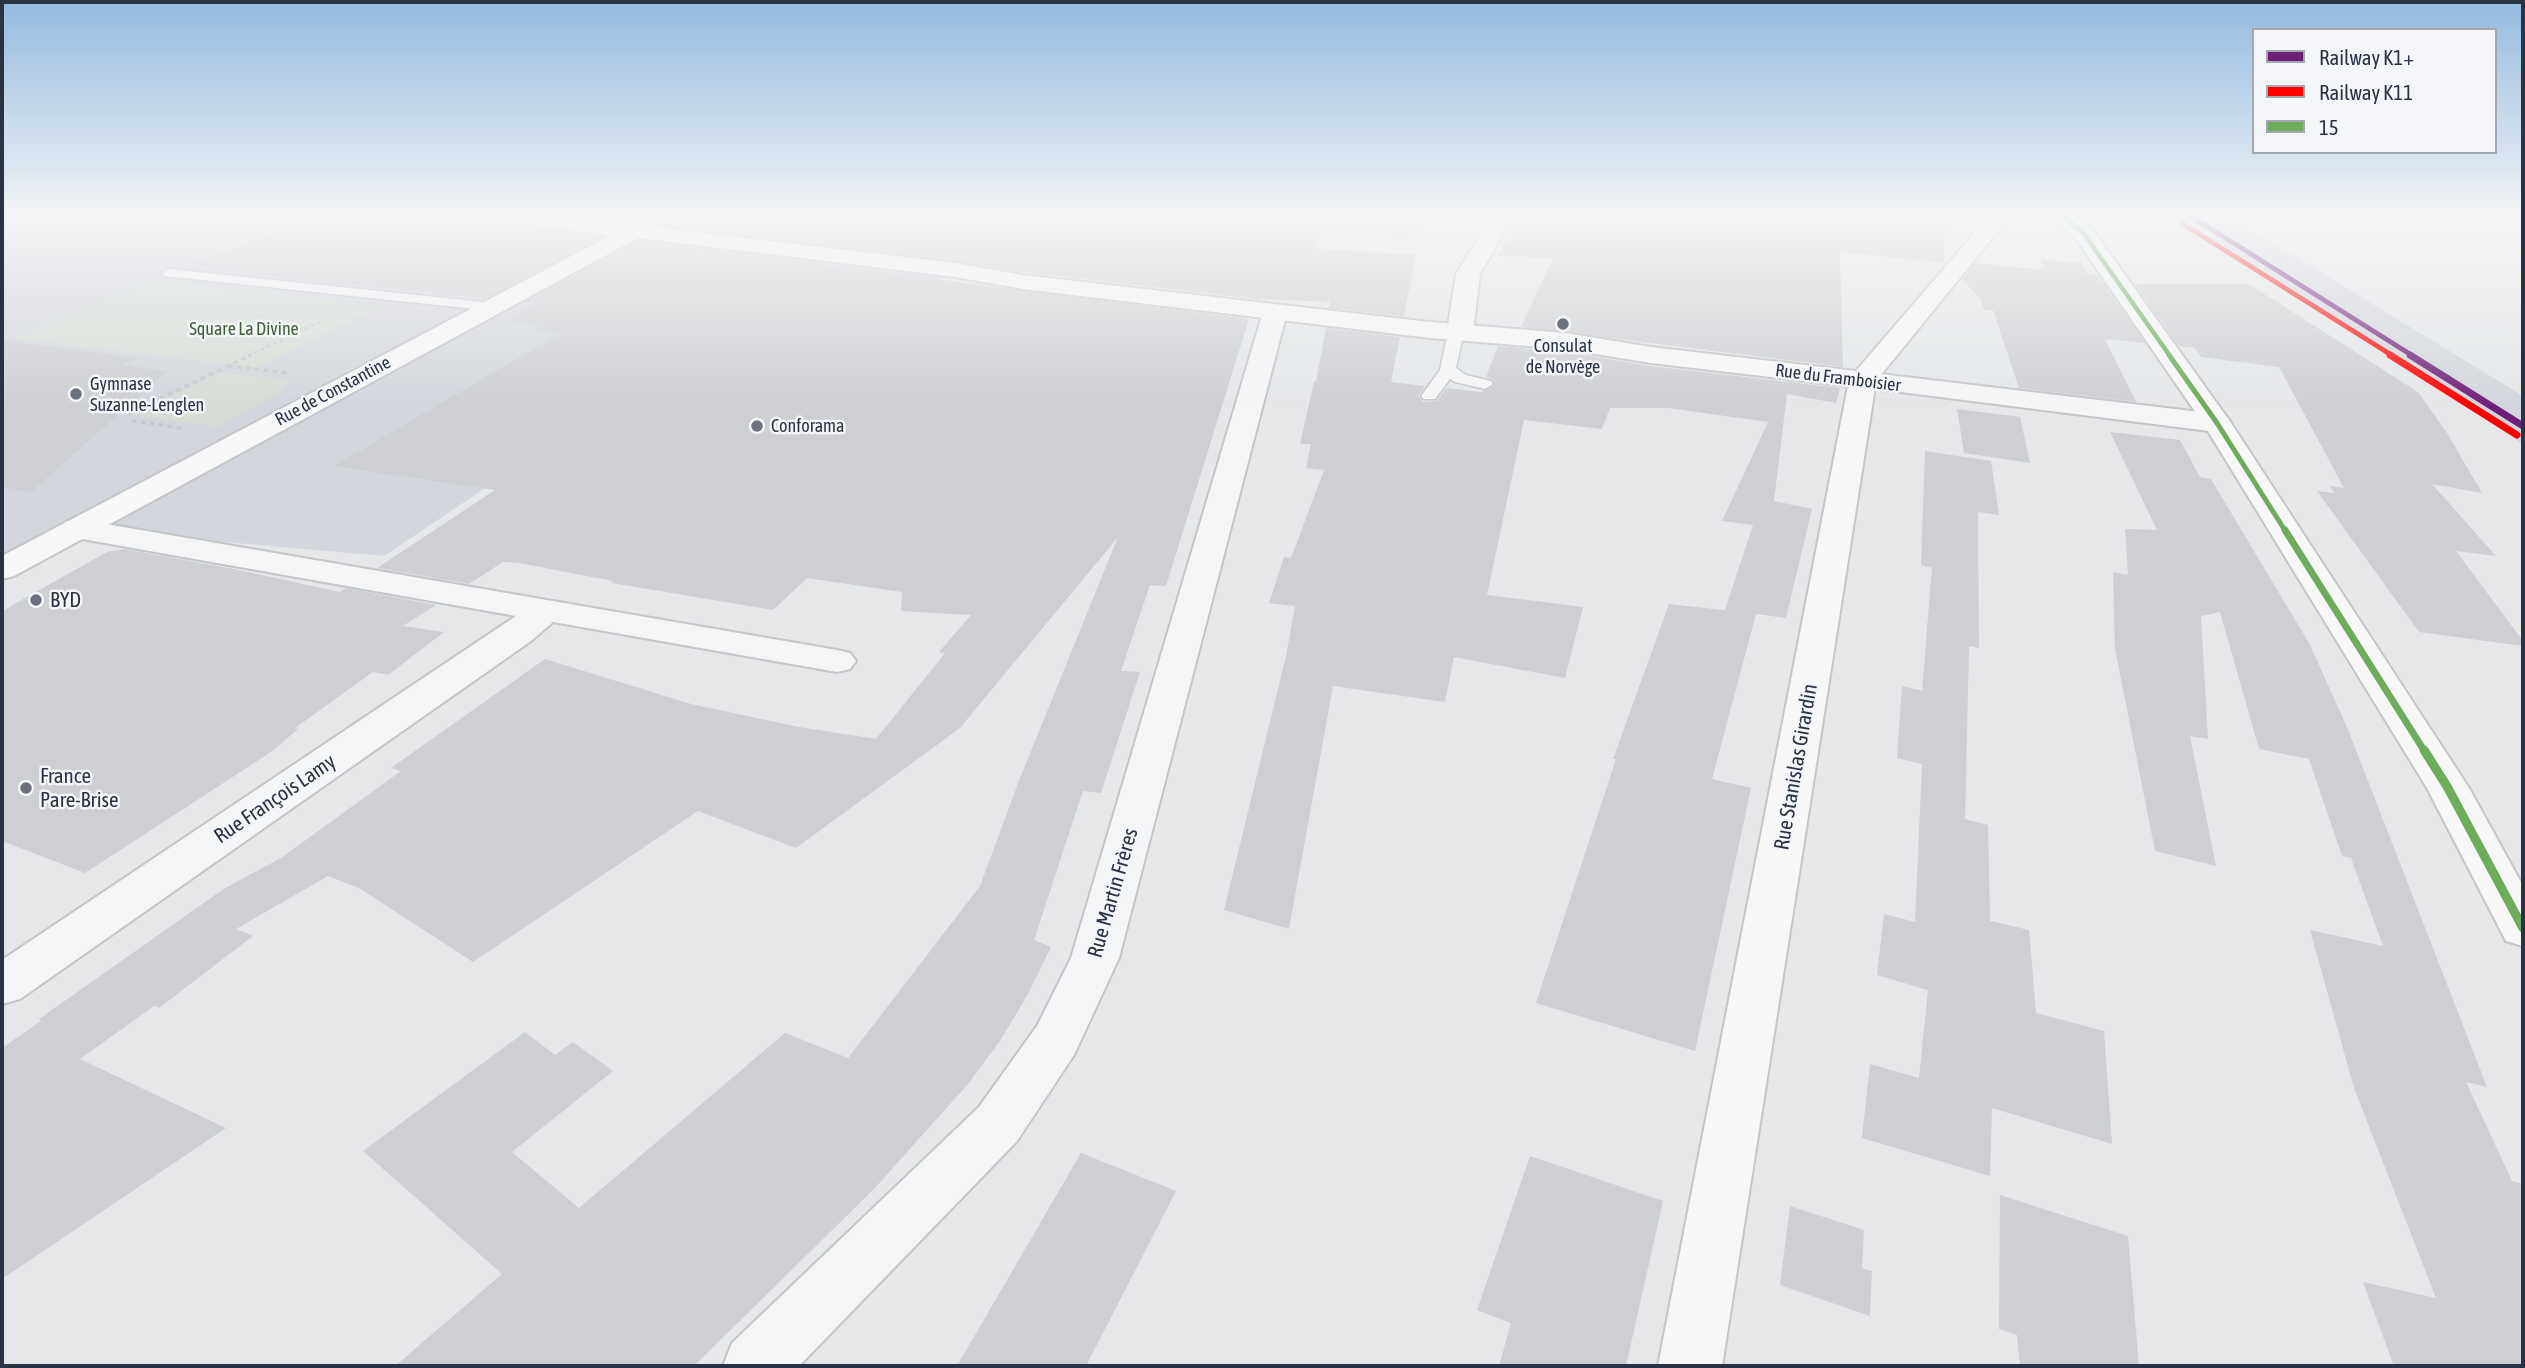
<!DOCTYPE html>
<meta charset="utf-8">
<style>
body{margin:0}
#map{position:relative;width:2525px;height:1368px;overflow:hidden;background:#e5e7e9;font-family:"Asap Condensed",sans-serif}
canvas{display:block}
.frame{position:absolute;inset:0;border:4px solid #2a3344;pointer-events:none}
.legend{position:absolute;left:2252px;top:28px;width:245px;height:126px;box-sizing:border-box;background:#f3f5f8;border:2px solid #a3a7b0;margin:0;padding:9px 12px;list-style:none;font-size:21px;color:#2a3344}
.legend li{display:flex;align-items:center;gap:14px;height:35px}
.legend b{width:35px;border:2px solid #a3a7b0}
</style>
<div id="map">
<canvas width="2525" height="1368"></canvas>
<div class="frame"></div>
<ul class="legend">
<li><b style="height:9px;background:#6e1e78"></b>Railway K1+</li>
<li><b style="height:9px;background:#f00"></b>Railway K11</li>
<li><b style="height:9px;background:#6cac5a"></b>15</li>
</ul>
</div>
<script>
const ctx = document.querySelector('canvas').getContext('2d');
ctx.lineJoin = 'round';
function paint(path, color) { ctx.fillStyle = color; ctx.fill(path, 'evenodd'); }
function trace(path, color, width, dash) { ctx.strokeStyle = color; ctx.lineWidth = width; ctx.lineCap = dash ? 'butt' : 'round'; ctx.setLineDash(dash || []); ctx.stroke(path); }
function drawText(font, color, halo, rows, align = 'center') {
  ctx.font = font + ' "Asap Condensed",sans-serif'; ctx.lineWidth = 5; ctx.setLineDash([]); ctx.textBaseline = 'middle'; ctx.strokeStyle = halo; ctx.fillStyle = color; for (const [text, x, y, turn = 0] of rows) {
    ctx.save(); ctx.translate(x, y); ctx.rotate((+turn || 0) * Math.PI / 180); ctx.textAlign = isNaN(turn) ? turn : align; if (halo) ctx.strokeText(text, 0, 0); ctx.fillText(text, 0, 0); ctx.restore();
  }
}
paint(new Path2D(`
 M2,215H1442L1407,240L1087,221L1007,279L955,270L837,355L506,474L384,556L77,529L2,571Z
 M2173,215H2227L2523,396V444Z`), '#d3d6dc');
paint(new Path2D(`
 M152,281L380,306L258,368L13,338Z
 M221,373L288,380L280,393L217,427L139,416L146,408Z`), '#d5ddd5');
paint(new Path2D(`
 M324,215H488L493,221L501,224L602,237L486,298L277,277L191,264Z
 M574,215H1247L1330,223L1313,248L1416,255L1404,316L1329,308L1330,302L1256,299L1023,272L955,260L655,225L650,219L631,221Z
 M1520,215H1849L1894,219L1918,226L1943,228L1945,263L1840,252L1843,367L1521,327L1553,258L1498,256Z
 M639,241L1249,319L1166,586L1150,585L1121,671L1140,672L1101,793L1083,791L1034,940L1051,947L1028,994L1000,1041L968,1084L874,1189L694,1366H395L502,1274L363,1151L525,1032L555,1055L573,1042L613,1071L512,1152L579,1208L785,1033L848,1058L980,886L1020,778L1118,537L960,728L796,848L698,811L473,962L359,888L328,876L236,929L253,936L159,1008L154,1006L80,1059L226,1128L2,1279V1048L41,1021L39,1019L225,888L281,858L401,771L391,768L545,659L691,704L799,727L876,739L945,653L939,652L971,615L901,611L902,592L807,578L773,610L612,583L613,581L519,563L503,562L469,584L377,568L495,490L334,466L561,333L537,330L543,325L506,321L537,303L525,302Z
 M2041,260L2082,263L2088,275H2095L2104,284L2145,343L2105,339L2136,402L2019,388L1993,310H1984L1981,300L1962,279L1975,263L2044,270Z
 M2135,284H2249L2418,392L2447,433L2482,493L2432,484L2496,556L2456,551L2523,641V646L2419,632L2317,491L2335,493L2329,486L2344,488L2279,367L2201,357L2195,348L2179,346Z
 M1326,328L1400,337L1391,382L1425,386L1418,396L1423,402L1437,401L1446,388L1481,392L1494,386L1493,380L1486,377L1498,346L1565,352L1651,366L1840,388L1836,403L1787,394L1774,501L1812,509L1786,618L1756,614L1712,779L1751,788L1695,1051L1536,1003L1616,759H1613L1669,604L1750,613L1725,610L1753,525L1722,521L1768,422L1668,408H1610L1602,429L1524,420L1487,595L1583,607L1565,678L1454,657L1445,702L1333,686L1289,929L1224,910L1286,656L1295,606L1269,603L1284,557L1291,558L1324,470L1306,468L1311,444H1300L1314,382L1316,381Z
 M2,340L139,358L121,365L167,371L31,492L2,487Z
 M1957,409L2020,417L2030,463L1964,453Z
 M2110,432L2180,440L2200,477L2211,479L2309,643L2347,727L2487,1087L2466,1082L2512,1181L2523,1184V1366H2394L2363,1282L2436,1298L2354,1088L2310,930L2383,946L2351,858L2342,856L2309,759L2259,749L2220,612L2201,616L2208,739L2190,736L2216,866L2155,851L2115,649L2113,572L2128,575L2125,529L2157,530Z
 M1925,451L1991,461L1999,515L1978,512L1979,648L1969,646L1965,819L1988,825L1990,921L2029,930L2036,1013L2104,1031L2112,1144L1992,1108L1990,1176L1862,1138L1870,1064L1919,1078L1928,990L1877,975L1884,914L1915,922L1922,764L1897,758L1902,686L1922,691L1932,568L1921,565Z
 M124,549L234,569L340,592L346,588L436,605L403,626L444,632L388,675L373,672L295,728L298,729L271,752L85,873L2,841V611L107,552Z
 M1081,1153L1176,1191L1086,1366H957Z
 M1530,1156L1663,1201L1626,1366H1499L1511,1323L1477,1310Z
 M2000,1195L2128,1236L2139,1366H2020L2017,1335L1999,1329Z
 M1790,1206L1864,1230L1862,1268L1872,1271L1870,1316L1780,1285Z`), '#cdcfd2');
const lane = new Path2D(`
 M169,269L493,303L500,307L493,311L164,276L162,273Z
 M1460,327L1468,332L1462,341L1456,368L1466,375L1491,381L1493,384L1485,389L1455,382L1450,379L1435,399H1423L1421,396L1440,370L1446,341L1455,329Z`);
const street = new Path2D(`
 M1493,215H1514L1480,274L1473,332L1469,337L1460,340L1451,337L1447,332L1456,274Z
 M1894,215H1956L1959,219L1955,223C1938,228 1914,224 1897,219Z
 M1275,305L1284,307L1287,312L1119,958L1074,1055L1017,1141L799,1366H723L732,1343L979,1107L1037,1026L1071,958L1263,312L1266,307Z
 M1863,372L2217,414L2227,417L2231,423L2227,429L2217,432L1853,386L1849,380L1853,374Z
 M77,519L837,650L850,653L856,661L850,669L837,672L553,622L531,641L20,999L2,1004V960L516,616L65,536L61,529L65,522Z`);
const secondary = new Path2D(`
 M491,215H553L631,224L642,221L650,222L653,227L955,263L1023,275L1430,322L1565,333L1651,347L1856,371L1990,215H2011L1876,381L1722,1366H1658L1848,386L1651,363L1565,349L1430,338L1023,289L955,277L638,238L14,576L2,579V556L611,235L502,221L495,219Z
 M2053,215H2075L2092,229L2231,423L2469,788L2523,886V946L2506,941L2427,788L2203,423L2076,239Z
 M2505,215H2523V225L2508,219Z`);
trace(lane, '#c3c5c7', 3);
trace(street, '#c3c5c7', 4);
trace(secondary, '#c3c5c7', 4);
trace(new Path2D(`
 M248,356L319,322`), '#c6c8cc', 2.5, [3.5, 3.5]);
trace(new Path2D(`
 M228,366L289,373
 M181,428L134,421L130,413L251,355`), '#c6c8cc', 3.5, [4.5, 4.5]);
paint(lane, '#f4f5f6');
paint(street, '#f4f5f6');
paint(secondary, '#f7f7f8');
trace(new Path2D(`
 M2063,215L2084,234L2170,356`), '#6cac5a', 4.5);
trace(new Path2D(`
 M2169,355L2217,423L2286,532`), '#6cac5a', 5);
trace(new Path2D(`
 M2285,530L2425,752`), '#6cac5a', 7);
trace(new Path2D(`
 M2424,750L2448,788L2523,928`), '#6cac5a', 9);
trace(new Path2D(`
 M2189,215L2413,356`), '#6e1e78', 5);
trace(new Path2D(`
 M2410,355L2523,426`), '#6e1e78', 7);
trace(new Path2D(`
 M2183,224L2393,356`), '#f00', 5);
trace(new Path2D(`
 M2390,355L2517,435`), '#f00', 7);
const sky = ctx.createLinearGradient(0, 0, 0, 406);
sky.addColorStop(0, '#93bae0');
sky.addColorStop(0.53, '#f3f4f5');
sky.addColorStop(1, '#f3f4f500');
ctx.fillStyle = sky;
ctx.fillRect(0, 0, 2525, 406);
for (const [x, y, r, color] of [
 [1563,324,7,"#6b727e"],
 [76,394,7,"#6b727e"],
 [757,426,7,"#6b727e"],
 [36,600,7,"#6b727e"],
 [26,788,7,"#6b727e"]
]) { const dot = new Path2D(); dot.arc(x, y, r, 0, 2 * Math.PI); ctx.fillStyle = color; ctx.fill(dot); trace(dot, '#f3f5f8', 2.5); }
drawText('18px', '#3f5f37', '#f3f5f8', [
 ["Square La Divine",244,329]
]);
drawText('18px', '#2a3344', '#f3f5f8', [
 ["Consulat",1563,346,"center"],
 ["de Norvège",1563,367,"center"],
 ["Gymnase",90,384],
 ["Suzanne-Lenglen",90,405],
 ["Conforama",771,426]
], 'left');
drawText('18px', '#2a3344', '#f3f5f8', [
 ["Rue du Framboisier",1838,378,7],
 ["Rue de Constantine",333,391,-28]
]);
drawText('21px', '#2a3344', '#f3f5f8', [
 ["BYD",50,600],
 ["France",40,776],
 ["Pare-Brise",40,800]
], 'left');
drawText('21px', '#2a3344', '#f3f5f8', [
 ["Rue Stanislas Girardin",1796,767,-80],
 ["Rue François Lamy",275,799,-34],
 ["Rue Martin Frères",1113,893,-74]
]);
</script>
